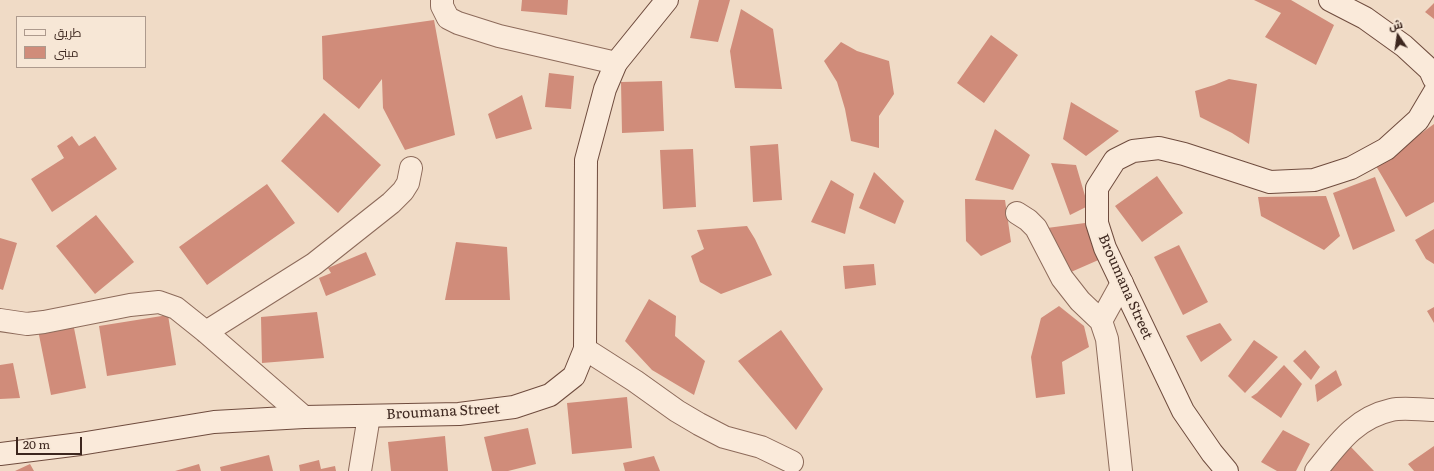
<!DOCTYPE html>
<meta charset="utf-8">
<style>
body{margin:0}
#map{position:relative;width:1434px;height:471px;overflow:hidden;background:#f0dbc6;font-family:Literata,Cairo,serif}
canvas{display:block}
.legend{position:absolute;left:16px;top:16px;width:130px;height:52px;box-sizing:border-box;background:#f7e7d6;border:1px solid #ad9a8d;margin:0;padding:5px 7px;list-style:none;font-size:12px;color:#3d271f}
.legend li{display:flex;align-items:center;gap:8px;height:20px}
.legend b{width:20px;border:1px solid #ad9a8d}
.north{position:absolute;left:1378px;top:16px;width:40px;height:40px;-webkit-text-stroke:3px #f7e7d6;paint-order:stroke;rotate:347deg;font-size:11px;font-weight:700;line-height:16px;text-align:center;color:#3d271f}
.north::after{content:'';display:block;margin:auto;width:14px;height:18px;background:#3d271f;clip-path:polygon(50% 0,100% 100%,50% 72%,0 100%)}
.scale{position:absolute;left:16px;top:437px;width:66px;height:18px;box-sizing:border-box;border:2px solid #3d271f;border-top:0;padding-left:5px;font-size:12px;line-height:14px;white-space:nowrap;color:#3d271f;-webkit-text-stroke:3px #f7e7d6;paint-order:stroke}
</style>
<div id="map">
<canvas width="1434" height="471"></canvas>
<ul class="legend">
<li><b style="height:5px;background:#faeada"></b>طريق</li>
<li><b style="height:11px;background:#d08c7a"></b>مبنى</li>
</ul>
<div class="north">ش</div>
<div class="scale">20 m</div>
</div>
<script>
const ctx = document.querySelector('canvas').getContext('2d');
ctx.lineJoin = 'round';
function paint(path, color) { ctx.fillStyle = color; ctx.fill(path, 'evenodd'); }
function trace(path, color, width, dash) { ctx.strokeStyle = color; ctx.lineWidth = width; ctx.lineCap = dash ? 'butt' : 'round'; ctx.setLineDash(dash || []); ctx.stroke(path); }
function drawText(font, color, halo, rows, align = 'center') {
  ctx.font = font + ' Literata,serif'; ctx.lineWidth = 3.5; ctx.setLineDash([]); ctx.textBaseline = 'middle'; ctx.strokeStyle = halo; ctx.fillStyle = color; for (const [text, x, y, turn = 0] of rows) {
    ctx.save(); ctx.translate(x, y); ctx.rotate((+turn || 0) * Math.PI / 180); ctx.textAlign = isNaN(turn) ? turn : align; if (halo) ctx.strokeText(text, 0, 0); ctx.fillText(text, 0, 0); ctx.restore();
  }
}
paint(new Path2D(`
 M522,0H568L567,15L521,11Z
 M699,0H730L718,42L690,38Z
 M1254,0H1291L1334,25L1316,65L1265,37L1281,13Z
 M1434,3V19L1425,12Z
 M741,9L773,29L782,89L735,88L730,51Z
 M434,20L455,135L405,150L383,108L382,79L359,109L323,79L322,36Z
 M991,35L1018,55L984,103L957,83Z
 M841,42L857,51L889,61L894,94L879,116V148L851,141L845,109L837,82L824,61Z
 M549,73L574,76L571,109L545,107Z
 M1229,79L1257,84L1249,144L1232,133L1200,117L1195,91L1214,85Z
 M662,81L664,131L622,133L621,82Z
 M522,95L532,129L496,139L488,114Z
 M1071,102L1119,131L1086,156L1063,139Z
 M324,113L381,165L338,213L281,161Z
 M1434,124V202L1406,217L1376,166Z
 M995,129L1030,155L1013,190L975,180Z
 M72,136L79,146L95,136L117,169L52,212L31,179L64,158L57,146Z
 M778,144L782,200L753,202L750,146Z
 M693,149L696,207L663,209L660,150Z
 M1051,163L1076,165L1088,206L1070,215Z
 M874,172L904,201L895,224L859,208Z
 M1157,176L1183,213L1142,242L1115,206Z
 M1375,177L1395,231L1353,250L1333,193Z
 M831,180L854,194L845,234L811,222Z
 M267,184L295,223L207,285L179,247Z
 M1326,196L1340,236L1324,250L1261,216L1258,197Z
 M965,199L1005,200L1011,242L981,256L966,241Z
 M96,215L134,262L95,294L56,246Z
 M1085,223L1103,258L1071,272L1047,228Z
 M747,226L755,239L772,275L721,294L700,282L691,256L704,249L697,230Z
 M1434,229V264L1426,259L1415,240Z
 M0,238L17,243L3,290L0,289Z
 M456,242L507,247L510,300H445Z
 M1179,245L1208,302L1183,315L1154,257Z
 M366,252L376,275L326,296L319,278L331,273L328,268Z
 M874,264L876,285L845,289L843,266Z
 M649,299L676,316L675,336L705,361L694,395L652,370L625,341Z
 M1059,306L1084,326L1089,347L1062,362L1065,394L1036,398L1031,357L1041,318Z
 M1434,307V323L1427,311Z
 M317,312L324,358L262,363L261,317Z
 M168,315L176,365L107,376L99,326Z
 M73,323L86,388L51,395L38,330Z
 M1220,323L1232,340L1201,362L1186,336Z
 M781,330L823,389L796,430L738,361Z
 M1254,340L1278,357L1245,393L1228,376Z
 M1305,350L1320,367L1311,380L1293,361Z
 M13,363L20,398L0,399V365Z
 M1284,365L1302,384L1281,418L1251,397L1257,393Z
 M1336,370L1342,385L1317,402L1315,385Z
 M627,397L632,448L572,454L567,403Z
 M528,428L536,464L508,471H492L484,437Z
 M1283,430L1310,444L1296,471H1277L1261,462Z
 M445,436L448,471H391L388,442Z
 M1350,446L1374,471H1326Z
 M1434,446V471H1414L1408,464Z
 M269,455L273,471H221L220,467Z
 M654,456L660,471H625L623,463Z
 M319,460L321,469L335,466L336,471H300L299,465Z
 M30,464L34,471H15Z
 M199,464L201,471H175Z`), '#d08c7a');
const street = new Path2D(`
 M442,0V6L448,18L458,23L499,36L616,63
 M1017,213L1028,220L1036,228L1062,278L1080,301L1101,321L1107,339L1121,471
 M0,320L27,324L44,322L130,305L159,302L176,308L206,332L304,417
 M1101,321L1122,283
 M206,332L314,264L391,203L403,191L408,183L411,168
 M585,349L635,381L677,411L699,424L724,437L761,447L792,462
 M360,471L369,416
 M1316,471C1337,445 1355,418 1391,410C1404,407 1420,410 1434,410`);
const secondary = new Path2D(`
 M1330,0L1365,18L1404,46L1430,70L1434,79
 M0,454L80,444L214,422L304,417L459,414L514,407L550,395L574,376L585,349L586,160L605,89L616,63L667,0
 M1227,471L1212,453L1183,411L1105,248L1097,223V188L1115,160L1133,151L1159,148L1184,154L1270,182L1314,180L1351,168L1386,149L1418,120L1434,93`);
trace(street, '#8d6b5b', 24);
trace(secondary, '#6f4c3e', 24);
trace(street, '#faeada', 22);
trace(secondary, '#faeada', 22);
drawText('14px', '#3d271f', '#f7e7d6', [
 ["Broumana Street",1125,287,66],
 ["Broumana Street",443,412,-3]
]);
</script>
